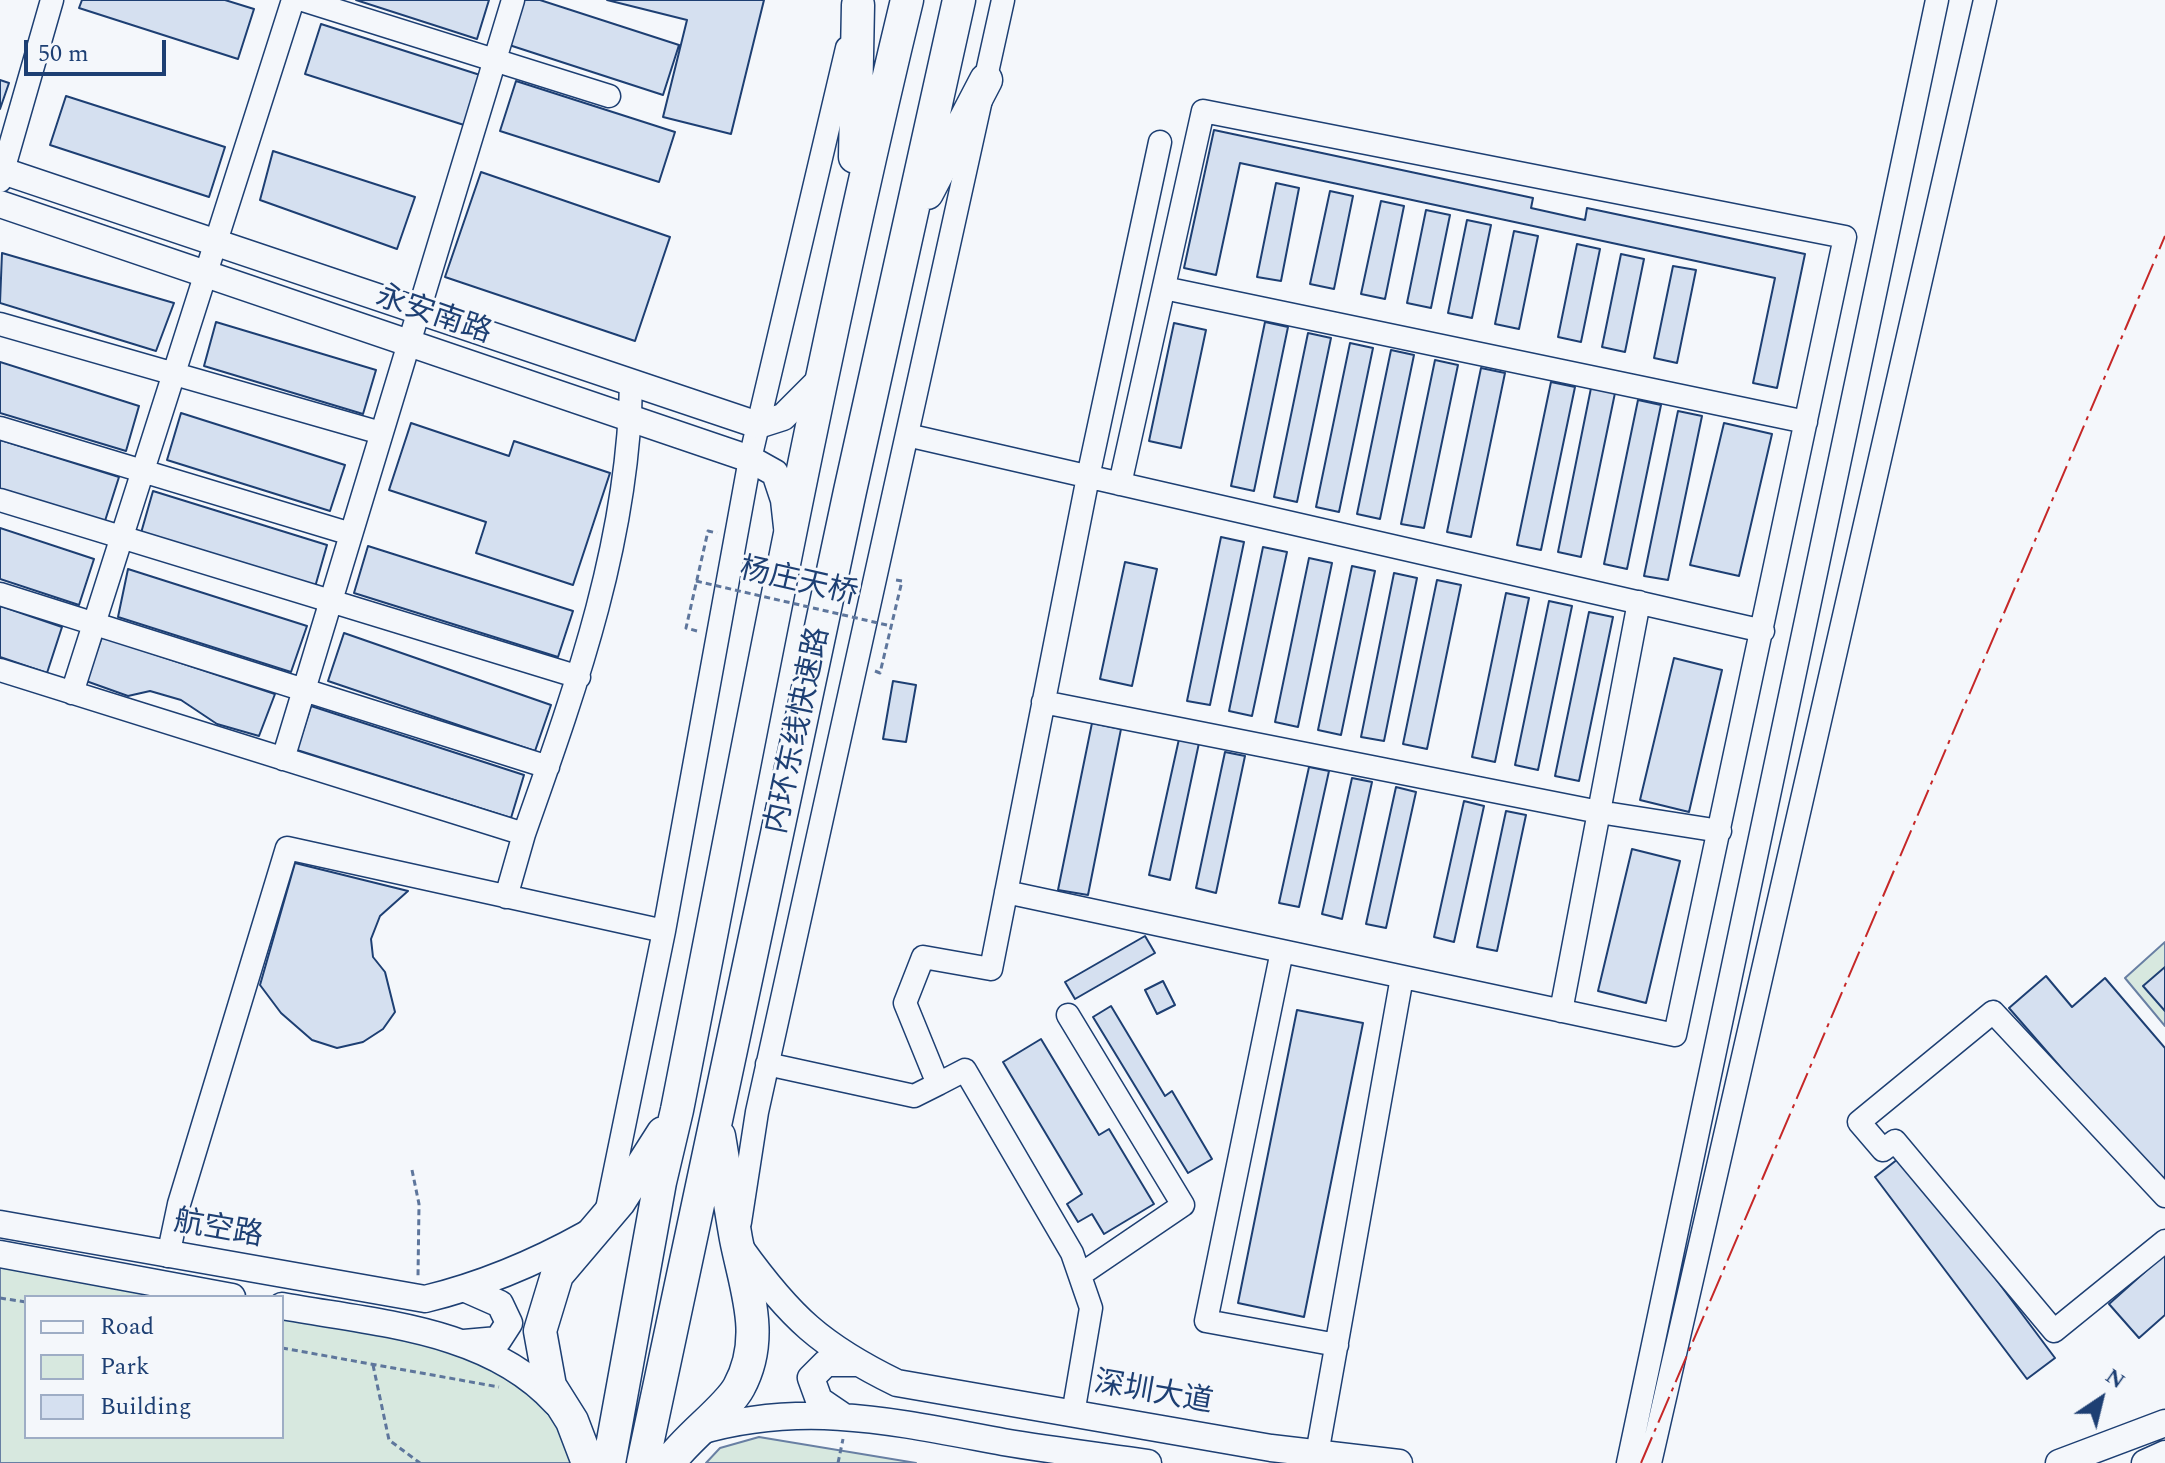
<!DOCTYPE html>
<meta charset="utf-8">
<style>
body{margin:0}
#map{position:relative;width:2165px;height:1463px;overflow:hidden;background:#f4f7fb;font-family:Spectral,serif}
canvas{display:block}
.legend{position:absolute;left:24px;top:1295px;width:260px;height:144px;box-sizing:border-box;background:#f4f7fb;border:2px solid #9eadc5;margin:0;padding:10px 14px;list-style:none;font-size:24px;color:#1d3f73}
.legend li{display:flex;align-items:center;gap:16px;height:40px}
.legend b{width:40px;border:2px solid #9eadc5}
.north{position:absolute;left:2061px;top:1359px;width:80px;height:80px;-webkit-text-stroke:6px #f4f7fb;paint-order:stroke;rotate:35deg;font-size:22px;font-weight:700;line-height:32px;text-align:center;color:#1d3f73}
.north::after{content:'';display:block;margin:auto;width:28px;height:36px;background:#1d3f73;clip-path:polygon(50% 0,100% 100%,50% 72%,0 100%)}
.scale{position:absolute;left:24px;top:40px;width:142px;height:36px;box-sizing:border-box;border:4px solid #1d3f73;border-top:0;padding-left:10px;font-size:24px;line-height:28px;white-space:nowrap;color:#1d3f73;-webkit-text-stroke:6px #f4f7fb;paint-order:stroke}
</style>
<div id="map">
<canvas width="2165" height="1463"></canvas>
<ul class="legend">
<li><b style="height:10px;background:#f4f7fb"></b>Road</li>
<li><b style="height:22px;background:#d7e8df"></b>Park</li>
<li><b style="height:22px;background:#d5e0f0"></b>Building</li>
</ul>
<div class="north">N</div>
<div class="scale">50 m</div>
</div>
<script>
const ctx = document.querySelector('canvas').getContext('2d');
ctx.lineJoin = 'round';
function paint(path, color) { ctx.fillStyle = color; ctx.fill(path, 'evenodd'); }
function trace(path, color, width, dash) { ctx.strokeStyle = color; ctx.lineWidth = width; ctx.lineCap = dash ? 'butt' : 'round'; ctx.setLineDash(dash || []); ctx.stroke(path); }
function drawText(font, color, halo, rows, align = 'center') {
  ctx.font = font + ' Spectral,"Noto Sans SC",serif'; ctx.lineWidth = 6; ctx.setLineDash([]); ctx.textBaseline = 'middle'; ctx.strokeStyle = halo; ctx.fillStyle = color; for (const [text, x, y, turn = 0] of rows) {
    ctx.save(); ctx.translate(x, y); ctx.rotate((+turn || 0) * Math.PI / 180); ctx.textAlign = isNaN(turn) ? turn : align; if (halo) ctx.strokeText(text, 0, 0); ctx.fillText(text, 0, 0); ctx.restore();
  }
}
const green = new Path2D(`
 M2165,942V1026L2125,978Z
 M0,1254L232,1297H26V1437H282V1306L418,1331L539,1384L588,1463H0Z
 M759,1437L916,1463H706L720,1448Z`);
paint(green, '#d7e8df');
trace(green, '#687fa3', 2);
const building = new Path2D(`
 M82,0H225L254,9L238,59L79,8Z
 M356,0H489L477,39Z
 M517,0H540L679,45L663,95L503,43Z
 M607,0H764L731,134L663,117L687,20Z
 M321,24L480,75L464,125L305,74Z
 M0,80L9,83L0,109Z
 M516,81L675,132L659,182L500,131Z
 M66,96L225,147L209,197L50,145Z
 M1214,130L1533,198L1531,208L1585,220L1587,208L1805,254L1777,388L1753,383L1775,278L1240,163L1216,275L1184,268Z
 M273,151L415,197L397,249L260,200Z
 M481,172L670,237L635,341L445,277Z
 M1276,183L1299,188L1281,281L1257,277Z
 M1330,191L1353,196L1334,289L1310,284Z
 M1381,201L1404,206L1385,299L1361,294Z
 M1426,210L1450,215L1431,308L1407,303Z
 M1467,220L1491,225L1472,318L1448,313Z
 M1514,231L1538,236L1519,329L1495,324Z
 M1577,244L1600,249L1581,342L1558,337Z
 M2,253L174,303L156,351L0,303Z
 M1621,254L1644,259L1625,352L1602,347Z
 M1673,266L1696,270L1677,363L1654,358Z
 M216,322L376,370L363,414L204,366Z
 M1265,322L1288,327L1254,491L1231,486Z
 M1174,323L1206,330L1181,448L1149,441Z
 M1308,333L1331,338L1297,502L1274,497Z
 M1350,343L1373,348L1339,512L1316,507Z
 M1391,350L1414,355L1380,519L1357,514Z
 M1435,360L1458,365L1424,528L1401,524Z
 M0,362L139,406L126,451L0,413Z
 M1481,368L1505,373L1471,537L1447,532Z
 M1551,382L1575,387L1541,550L1517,545Z
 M1591,388L1615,393L1581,557L1558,552Z
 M1638,400L1661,405L1627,569L1604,564Z
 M1678,411L1702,416L1668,580L1644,576Z
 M181,413L345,465L330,511L167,460Z
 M411,423L509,456L514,441L610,473L573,585L476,553L486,522L389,490Z
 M1724,423L1772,434L1739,576L1690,565Z
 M0,440L119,477L104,524L0,491Z
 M153,491L327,545L315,587L141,533Z
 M0,528L94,559L79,605L0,579Z
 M1221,537L1244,542L1210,705L1187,701Z
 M368,546L573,611L558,657L354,593Z
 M1263,547L1287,552L1252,716L1229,711Z
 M1309,558L1332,563L1298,727L1275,722Z
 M1125,562L1157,569L1132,686L1100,679Z
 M1352,566L1375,571L1341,735L1318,730Z
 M128,569L307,626L291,672L118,617Z
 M1394,573L1417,578L1384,741L1361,737Z
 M1437,580L1461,585L1427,749L1403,744Z
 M1506,593L1529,598L1495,762L1472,757Z
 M1549,601L1572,606L1538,770L1515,765Z
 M0,606L62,627L47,673L0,657Z
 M1589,612L1613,617L1579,781L1555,776Z
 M344,633L551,705L535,751L328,681Z
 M102,637L275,694L259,736L217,724L181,700L150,691L128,696L86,681Z
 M1674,658L1722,670L1689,812L1640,800Z
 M893,681L916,685L906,742L883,739Z
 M311,706L524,775L511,818L297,750Z
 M1092,723L1121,729L1088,895L1058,890Z
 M1179,739L1199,743L1170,880L1149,875Z
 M1225,752L1245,756L1216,893L1196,888Z
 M1309,767L1329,771L1299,907L1279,903Z
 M1352,778L1372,782L1342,919L1322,914Z
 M1396,787L1416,792L1386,928L1366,924Z
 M1464,801L1484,806L1454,942L1434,937Z
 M1506,811L1526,815L1497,951L1477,947Z
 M1632,849L1680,861L1646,1003L1598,991Z
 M295,863L408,891L380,916L371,939L373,957L385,972L395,1012L383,1029L363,1042L337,1048L312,1040L281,1013L260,985Z
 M1145,936L1155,953L1075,999L1065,982Z
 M2165,967V1011L2143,986Z
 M2046,976L2072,1007L2105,978L2165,1048V1187L2009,1008Z
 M1163,981L1175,1005L1157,1014L1145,990Z
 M1111,1006L1165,1096L1172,1091L1212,1159L1188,1173L1093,1017Z
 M1297,1010L1363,1023L1304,1317L1238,1303Z
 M1041,1039L1099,1135L1109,1129L1154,1204L1104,1234L1092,1214L1078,1222L1067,1204L1082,1194L1003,1062Z
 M1903,1155L2055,1358L2027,1379L1875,1177Z
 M2165,1254V1315L2139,1338L2109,1304Z`);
paint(building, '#d5e0f0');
trace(building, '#1d3f73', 2);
const minor = new Path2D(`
 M303,0L609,96
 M0,181L52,0
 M1164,288L1806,422
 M0,324L381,433
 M0,428L351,534
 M907,435L1763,631
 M0,500L579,677
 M0,594L548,767
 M0,670L524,834C576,687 629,540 631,382
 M72,693L293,0
 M1043,702L1599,812L1720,831
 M283,759L513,0
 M1006,892L1675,1035L1845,237L1203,111L1120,484
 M506,897L524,834
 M1282,951L1206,1321L1337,1345
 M1561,1011L1639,602
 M1068,1015L1183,1205L1080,1275
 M767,1064L914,1096L938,1084
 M2165,1196L1993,1012L1859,1122L1883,1150L1895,1141L2054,1331L2165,1241
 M607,1209L664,931L750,459L847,48
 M740,1222L757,1112L1003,0
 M168,1256L179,1204L287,848L664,931
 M1073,1414L1091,1308L1072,1253L965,1070L938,1084L905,1003L923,957L991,969L1088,477L1160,142
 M1317,1454L1402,977
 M1628,1463L1937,0
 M1650,1463L1985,0`);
const major = new Path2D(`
 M0,170L758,425L783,417L820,380
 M0,204L750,459L775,473L784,500L787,527
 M0,1224L425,1299C483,1285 535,1263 587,1234
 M741,1249C790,1317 821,1346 897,1383L1271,1448L1399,1463
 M0,1254L232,1297
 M282,1306C375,1323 489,1329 556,1403
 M464,1343L498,1340L509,1323L500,1304L466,1289
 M844,1417L819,1400L811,1378L826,1363H857
 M697,1432C804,1400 896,1422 1003,1442C1051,1450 1099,1456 1148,1463
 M2059,1463L2165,1423
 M2145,1463L2165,1454`);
const highway = new Path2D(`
 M855,157L858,5
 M927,193L986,80
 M588,1463L572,1421L550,1386L540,1331L557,1275L619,1202L663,1133
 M609,1463L660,1182L677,1110C750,739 818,367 907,0
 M643,1463L850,491L959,0
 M669,1463C686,1438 728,1408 739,1387C766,1337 746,1290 736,1239C730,1205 725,1171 719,1136`);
trace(minor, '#1d3f73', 25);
trace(major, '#1d3f73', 29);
trace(highway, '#1d3f73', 35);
trace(new Path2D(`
 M697,631L686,628L708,531L717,533
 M875,671L880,673L902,581L896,580
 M412,1170L419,1204L418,1277
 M0,1298L26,1302
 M282,1348L499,1387
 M373,1365L389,1440L420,1463
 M838,1463L843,1439`), '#5e769c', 3, [6, 4]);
trace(minor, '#f4f7fb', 22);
trace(major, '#f4f7fb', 26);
trace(highway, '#f4f7fb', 32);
trace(new Path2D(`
 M696,581L891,626`), '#5e769c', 3, [6, 4]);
trace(new Path2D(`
 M1641,1463L2165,236`), '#c62828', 2, [28, 6, 4, 6]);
drawText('30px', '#1d3f73', '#f4f7fb', [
 ["永安南路",433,317,19],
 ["杨庄天桥",798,584,13],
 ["内环东线快速路",800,731,-78],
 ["航空路",218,1231,10],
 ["深圳大道",1153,1395,10]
]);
</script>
